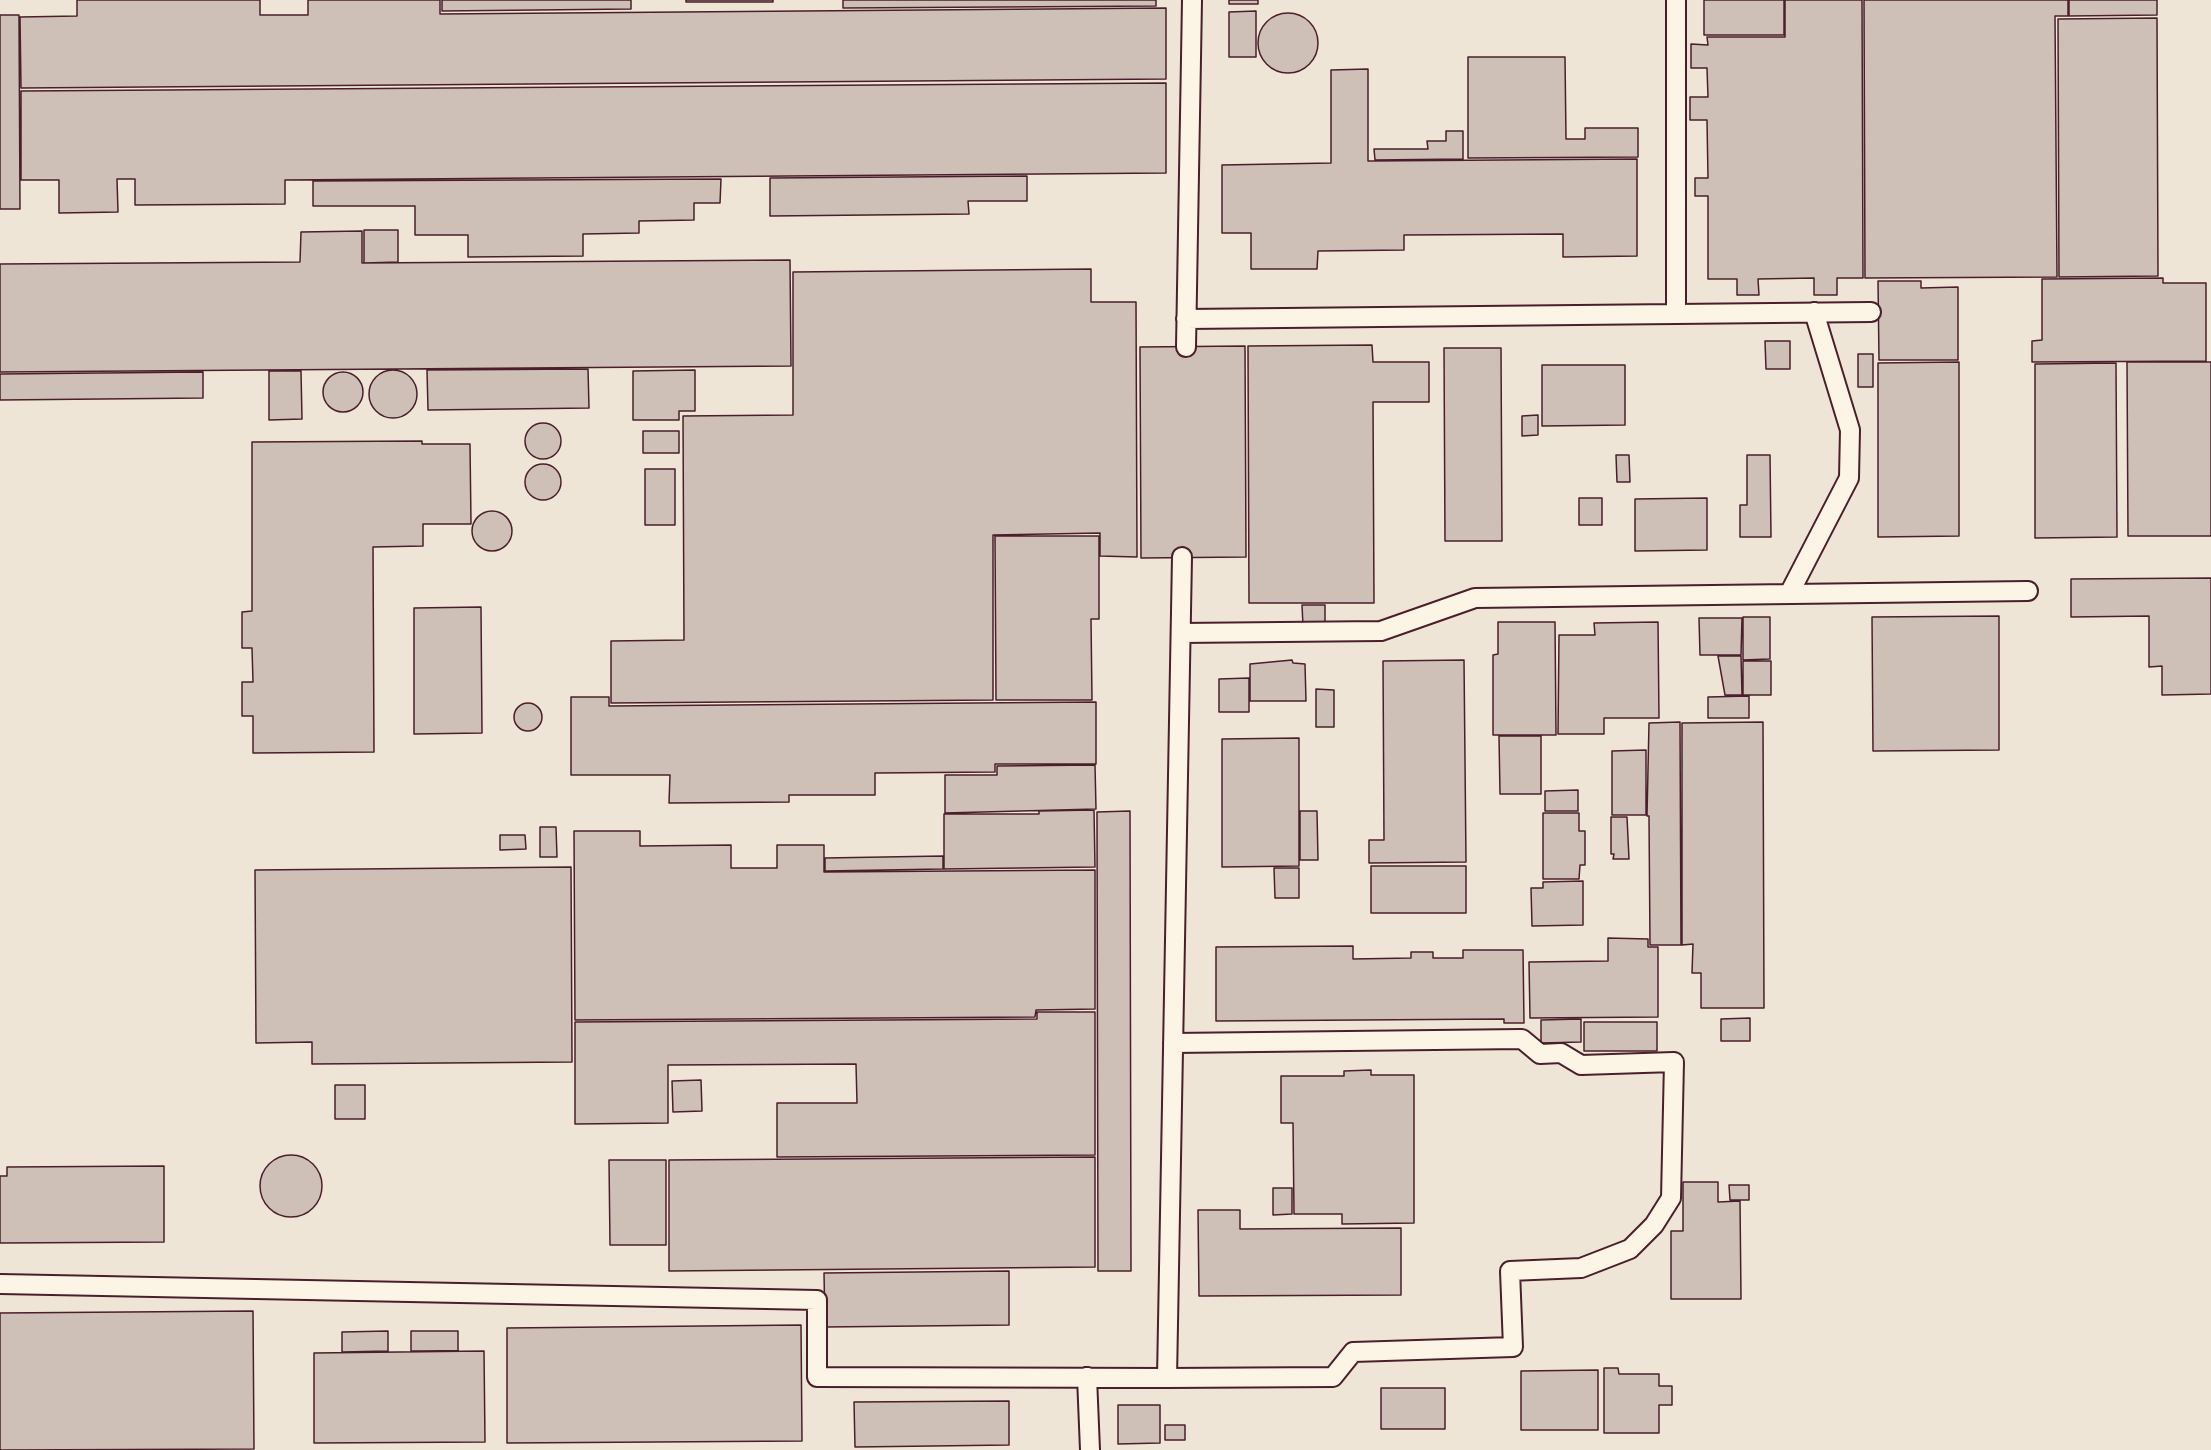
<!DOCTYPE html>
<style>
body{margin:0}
canvas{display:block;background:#fcf5e5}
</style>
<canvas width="2211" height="1450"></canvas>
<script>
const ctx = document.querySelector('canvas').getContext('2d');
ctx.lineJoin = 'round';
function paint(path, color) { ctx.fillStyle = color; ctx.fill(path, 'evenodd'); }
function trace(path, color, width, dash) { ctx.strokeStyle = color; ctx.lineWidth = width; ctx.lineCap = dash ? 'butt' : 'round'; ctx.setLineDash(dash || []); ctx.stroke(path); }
paint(new Path2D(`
 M0,0H2211V1450H0Z`), '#eee5d7');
const building = new Path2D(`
 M77,0H260V15H308V0H440V14L1166,8V79L21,88L20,17L77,16Z
 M442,0H631V9L442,11Z
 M686,0H773V2H686Z
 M843,0H1156V6L843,8Z
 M1229,0H1258V4H1229Z
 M1704,0H1784V35H1704Z
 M1785,0H1862L1863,278H1837V295H1814V278L1758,279L1759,295H1737V279H1708V196H1695V178H1708L1707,120H1690V97H1708L1707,68H1691V44L1708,45L1707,37H1785Z
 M1864,0H2068V16H2055L2057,277L1865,278Z
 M2069,0H2157V15L2069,16Z
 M1256,11V57H1229V12Z
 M1258 43a30 30 0 1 1 60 0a30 30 0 1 1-60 0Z
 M0,15H19L20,209H0Z
 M2157,18L2158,276L2059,277L2058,19Z
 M1468,57H1565L1566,139H1585V128H1638V157L1468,158Z
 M1368,69V161L1637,159V256L1563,257V234L1404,235V250L1318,251L1317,269H1251V233H1222V165L1331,163V70Z
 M1166,83V173L285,180V204L135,205V179H117L118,212L59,213V180H21V91Z
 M1446,131H1463V159L1375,160L1374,149H1428L1427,141H1446Z
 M1027,176V201H968L969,214L770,216V178Z
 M721,179L720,203H694V220L639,221V233L583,234V256L468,257V235H415V206H313V181Z
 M364,230H398V262L364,263Z
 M362,231V263L790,260L791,366L0,372V264L300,262L301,232Z
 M1091,269V302H1136L1137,557L1100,556V533L993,535V700L611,703V641L684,640L683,416L793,415V272Z
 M2163,278V283H2206V361L2032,362V341L2042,340V279Z
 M1878,281H1921V288L1958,287V360H1879Z
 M1765,341H1790V369H1766Z
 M1372,345L1373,362H1429V402H1373L1374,603H1249L1248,346Z
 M1245,346L1246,557L1141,558L1140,347Z
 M1444,348H1501L1502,541H1445Z
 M1858,354H1873V387H1858Z
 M1959,362V536L1878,537V363Z
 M2127,362H2211V536H2128Z
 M2116,363L2117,537L2035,538V364Z
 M1542,365H1625V425L1542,426Z
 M588,369L589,408L428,410L427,370Z
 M695,370V411H679V420H633V371Z
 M369 394a24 24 0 1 1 48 0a24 24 0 1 1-48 0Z
 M269,371H301L302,419L269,420Z
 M203,372V398L0,400V374Z
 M323 392a20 20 0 1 1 40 0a20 20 0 1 1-40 0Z
 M1538,415V435L1522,436V416Z
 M525 441a18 18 0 1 1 36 0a18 18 0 1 1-36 0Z
 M643,431H679V453H643Z
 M422,441V444H470L471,524H423V546L373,547L374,752L253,753V716H242V682H253L252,648H242V612L252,611V442Z
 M1616,455H1629L1630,482H1617Z
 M1747,455H1770L1771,537H1740V505H1747Z
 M525 482a18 18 0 1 1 36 0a18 18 0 1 1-36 0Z
 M645,469H675V525H645Z
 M1579,498H1602V525H1579Z
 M1707,498V550L1635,551V499Z
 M472 531a20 20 0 1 1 40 0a20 20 0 1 1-40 0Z
 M995,536H1099V619H1091L1092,700H996Z
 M2211,578V694L2162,695V666L2149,667V616L2071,617V579Z
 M1302,605H1325V626H1303Z
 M481,607L482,733L414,734V608Z
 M1999,616V750L1873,751L1872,617Z
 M1743,617H1770V659L1743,660Z
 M1699,618H1742L1741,655H1700Z
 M1498,622H1555L1556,735H1493V655L1498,654Z
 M1658,622L1659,718H1604V734H1558L1559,635H1595L1594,623Z
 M1718,656H1741L1742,695H1725Z
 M1292,660L1293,663L1305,664L1306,701H1250V664Z
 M1464,660L1466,862L1369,863V840H1384L1383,661Z
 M1743,661H1771V695H1743Z
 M1249,678V712H1219V679Z
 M1316,689L1334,690V727H1316Z
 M1749,696V718H1708V697Z
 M571,697H609V706L1096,702V764H995V772L875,773V795H789V802L669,803L670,775H571Z
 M514 717a14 14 0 1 1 28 0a14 14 0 1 1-28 0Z
 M1680,722L1681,945H1650L1649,816H1647L1649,723Z
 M1763,722L1764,1008H1701V973H1692L1693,944L1682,945V723Z
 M1499,736H1541V794H1500Z
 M1299,738V866L1222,867V739Z
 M1646,750V815H1612V751Z
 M1095,765L1096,809L945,813V775H997V766Z
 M1578,790V811H1545V791Z
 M1094,810L1095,867L944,869V814H1039V811Z
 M1130,811L1131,1271H1098L1097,812Z
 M1300,811H1317L1318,860H1300Z
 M1543,813H1579V831H1585V865H1580L1579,879H1543Z
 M1611,817H1627L1629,859H1613L1614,854H1611Z
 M540,827H556L557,857H540Z
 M574,831H640V846L731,845V868H777V845H824V872L1095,870V1009L1036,1010L1035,1017L575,1020Z
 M500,835H525L526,849L500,850Z
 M943,856V869L825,871V858Z
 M1371,866H1466V913H1371Z
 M571,867L572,1062L312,1064V1042L256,1043L255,870Z
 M1274,868H1299V898H1275Z
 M1583,881V925L1532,926L1531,888H1543V882Z
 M1608,938L1648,939V947H1658V1017L1530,1018L1529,962L1608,961Z
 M1353,946V959L1411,958V952H1433V958H1463V950H1523L1524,1023H1504V1019L1216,1021V947Z
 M1037,1012H1095V1155L777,1157V1103H857L856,1064L668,1065V1123L575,1124V1022L1037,1019Z
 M1750,1018V1041H1721V1019Z
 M1581,1019V1042L1541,1043V1020Z
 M1584,1022H1657V1051H1584Z
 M1371,1070V1075H1414V1223L1342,1224V1214H1294L1293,1123H1281V1076H1344V1071Z
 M701,1080L702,1111L673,1112L672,1081Z
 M335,1085H365V1119H335Z
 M260 1186a31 31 0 1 1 62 0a31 31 0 1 1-62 0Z
 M1095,1157V1267L669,1271V1160Z
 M609,1160H666V1245H610Z
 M164,1166V1242L0,1243V1176H7V1167Z
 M1683,1182H1718V1202L1740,1201L1741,1299H1671V1231H1683Z
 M1729,1185H1749V1200H1730Z
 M1273,1188H1292V1214L1273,1215Z
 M1198,1210H1240V1229L1401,1228V1295L1199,1296Z
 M1009,1271V1325L825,1327L824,1273Z
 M253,1311L254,1449L0,1450V1313Z
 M801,1325L802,1441L507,1443V1328Z
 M388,1331V1351L342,1352V1332Z
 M411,1331H458V1351H411Z
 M484,1351L485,1442L314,1443V1353Z
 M1604,1368H1618L1619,1374H1659V1386H1672V1405H1659V1433H1604Z
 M1598,1370V1430H1521V1371Z
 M1381,1388H1445V1429H1381Z
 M1009,1401V1445L855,1447L854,1402Z
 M1118,1405H1160V1443L1118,1444Z
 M1165,1425H1185V1440H1165Z`);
paint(building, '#cfc0b7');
trace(building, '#4a1f2b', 1.5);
const lane = new Path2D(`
 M1676,314V0
 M1186,319L1871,312
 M1186,347L1192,0
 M1789,594L1849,478L1850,430L1814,312
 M1181,633L1381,631L1475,598L2028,591
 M0,1284L817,1300V1377L1167,1378L1182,557
 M1087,1377L1090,1450
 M1167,1378L1333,1377L1353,1352L1513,1347L1510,1271L1581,1268L1630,1249L1654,1225L1671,1198L1674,1062L1581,1065L1561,1053L1540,1054L1522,1039L1173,1043`);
trace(lane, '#4a1f2b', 22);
trace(lane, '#fcf5e5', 18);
</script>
